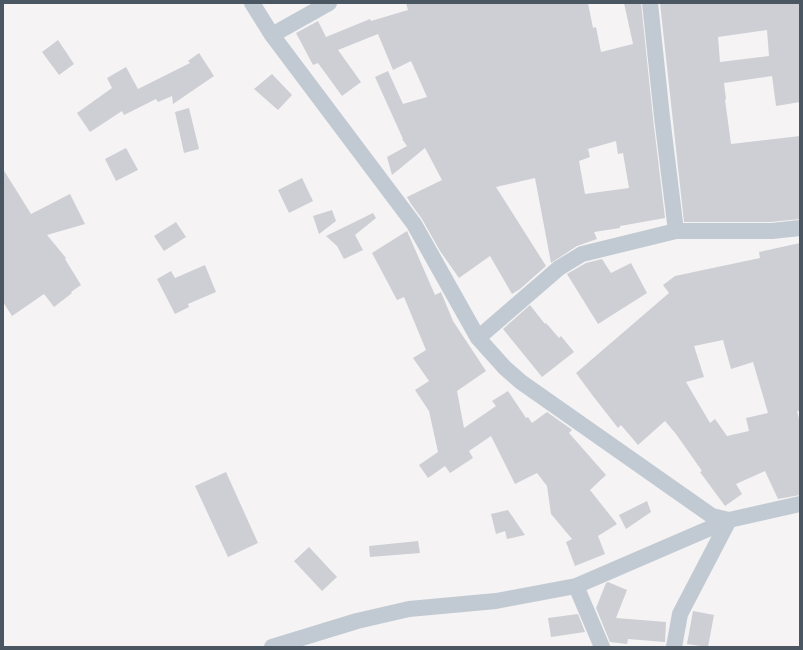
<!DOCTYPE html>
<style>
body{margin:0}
#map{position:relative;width:803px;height:650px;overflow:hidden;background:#f5f3f3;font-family:Figtree,sans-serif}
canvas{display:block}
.frame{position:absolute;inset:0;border:4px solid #4a5661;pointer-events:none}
</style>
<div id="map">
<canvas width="803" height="650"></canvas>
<div class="frame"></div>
</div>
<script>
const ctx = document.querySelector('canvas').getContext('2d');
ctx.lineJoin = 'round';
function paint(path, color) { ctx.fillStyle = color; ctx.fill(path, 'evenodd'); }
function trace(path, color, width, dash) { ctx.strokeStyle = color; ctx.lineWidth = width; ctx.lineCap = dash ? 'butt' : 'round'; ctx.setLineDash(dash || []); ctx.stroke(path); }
paint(new Path2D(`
 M406,3H588L593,28L596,27L601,52L633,44L624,3H641L653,118L665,218L620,226V228L594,232L597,239L577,246L551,263L535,178L496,187L546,266L520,289L512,294L490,256L459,278L440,251L422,219L411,204L407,197L442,180L425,148L392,175L387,157L407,146L402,139H403L375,77L388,71L403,104L427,97L411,61L393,70L378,34L338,50L361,82L342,96L318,63L313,65L296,33L318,21L326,37L370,19L371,21L408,10ZM616,141L618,154L623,153L629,188L585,194L579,161L590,157L588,149Z
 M660,3H800V102L776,106L772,76L724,83L726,99L725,100L731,144L800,136V219L771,222H684ZM767,30L769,56L720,62L718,37Z
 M58,40L74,64L59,75L42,52Z
 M199,53L214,76L173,104L172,96L158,102L156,99L124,115L122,111L90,132L77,113L112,88L107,78L126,67L138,89L190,63L188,61Z
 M272,74L292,95L278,110L254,89Z
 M189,108L199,149L184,153L175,112Z
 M126,148L138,170L116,181L105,159Z
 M3,169L31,214L70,194L85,224L47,235L66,258L65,259L81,285L71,292L72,293L54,307L44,294L12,316L3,302Z
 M302,178L313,201L289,213L278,190Z
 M332,210L336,221L319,234L313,216Z
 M373,213L376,218L355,235L363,250L344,259L337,246L326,236Z
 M176,222L186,237L164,251L154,236Z
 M407,231L435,295L441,292L453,321L486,371L457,391L464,428L496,406L492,401L508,391L526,418L528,417L532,423L547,412L571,429L572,430L569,433L606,475L590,490L617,524L598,536L605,554L575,566L566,542L572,539L551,514L547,486L537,473L515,484L491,436L469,451L473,458L450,473L445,466L428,478L419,465L438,452L429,411L415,390L429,381L413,358L426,350L404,297L397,300L372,253Z
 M800,243V411H797L800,423V495L778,499L765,471L736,484L742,494L725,506L700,472L702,471L676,434L665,421L638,445L621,425L618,428L593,396L576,373L669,293L663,285L675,276L760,258L759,252ZM723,340L731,369L753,362L768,413L746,418L749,431L727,436L715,419L710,423L686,382L704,377L694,346Z
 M602,259L611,273L631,263L647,293L598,324L567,274L586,263Z
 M205,265L216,292L188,304L189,307L175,314L157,279L171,271L175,278Z
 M530,305L545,324L546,323L559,338L561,336L574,352L542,377L503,329Z
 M226,472L258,543L228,557L195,486Z
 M647,501L651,512L626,529L619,515Z
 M508,510L525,535L507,539L505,531L496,534L491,514Z
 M418,541L420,553L370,557L369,546Z
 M309,547L337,577L322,591L294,561Z
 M608,582L627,590L616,618L666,622L665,642L628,639L627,644L610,642L596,608L606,583Z
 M693,611L714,615L708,647L687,644Z
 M578,614L585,632L551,637L548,618Z`), '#cdcfd5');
trace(new Path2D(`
 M252,3L272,35L414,224L478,338L505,368L521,382L712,516L729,520L680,614L674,647
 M650,3L662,117L676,231
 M272,35L329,3
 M478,338L559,268L582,254L676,231H772L800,228
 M576,586L602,647
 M272,647L357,621L409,609L496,601L576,586L729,520L800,504`), '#c1cad2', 16);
</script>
